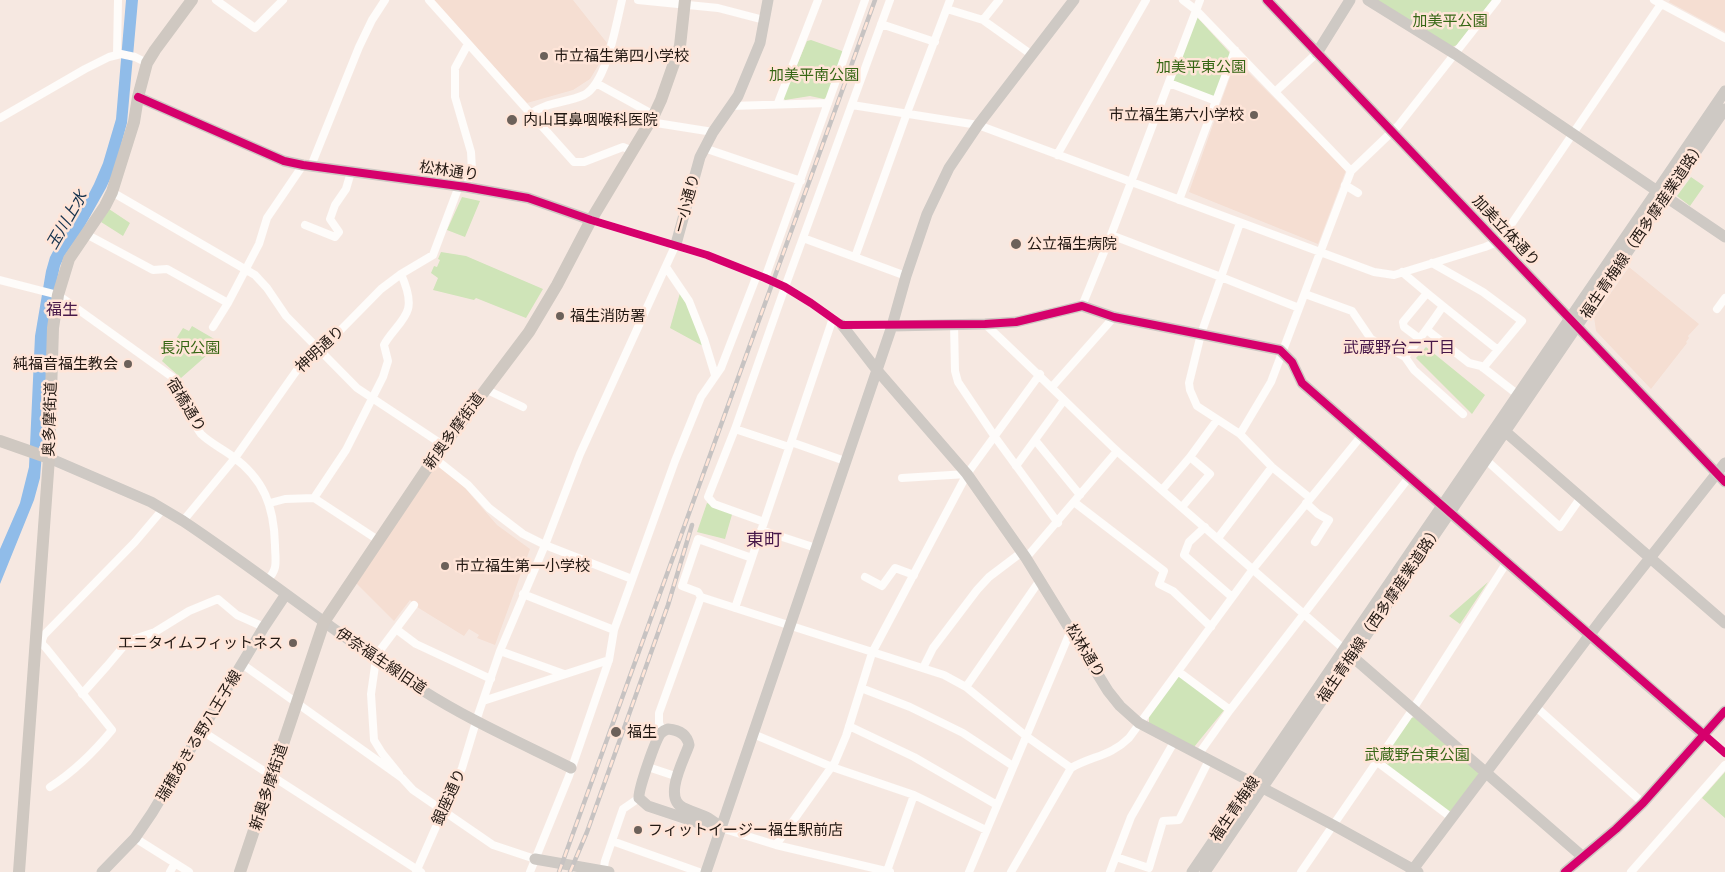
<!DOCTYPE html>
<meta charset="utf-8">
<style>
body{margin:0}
canvas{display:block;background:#f6e8e1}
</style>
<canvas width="1725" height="872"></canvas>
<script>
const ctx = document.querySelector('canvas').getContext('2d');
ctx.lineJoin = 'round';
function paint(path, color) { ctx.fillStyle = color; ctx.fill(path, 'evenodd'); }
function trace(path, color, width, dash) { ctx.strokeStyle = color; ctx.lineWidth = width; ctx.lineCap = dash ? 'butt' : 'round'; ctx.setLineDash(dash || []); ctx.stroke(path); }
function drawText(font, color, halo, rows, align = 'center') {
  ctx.font = font + ' "Asap Condensed","Noto Sans JP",sans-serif'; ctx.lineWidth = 5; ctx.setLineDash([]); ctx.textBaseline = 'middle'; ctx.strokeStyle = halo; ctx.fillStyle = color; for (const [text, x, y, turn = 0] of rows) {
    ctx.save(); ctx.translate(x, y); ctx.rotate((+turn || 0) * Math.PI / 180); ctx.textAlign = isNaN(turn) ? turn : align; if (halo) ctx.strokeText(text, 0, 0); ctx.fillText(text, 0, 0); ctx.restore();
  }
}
paint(new Path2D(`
 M434,0H573L607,43L601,61L590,79L573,90L527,103Z
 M1670,0H1725V32L1669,2Z
 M1236,60L1346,170L1318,244L1189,192Z
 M1629,267L1699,324L1688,336L1689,338L1686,342L1687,343L1651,389L1596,331L1594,317Z
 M435,459L465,488L497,525L530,549L495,645L477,638L479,635L469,629L464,636L417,607L410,600L394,621L355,582Z`), '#f5ded2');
paint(new Path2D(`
 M1376,0H1492L1457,45L1452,47Z
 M1196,16L1230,53L1214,99L1171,81Z
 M811,40L842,51L843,54L828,96L824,99L810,96L785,100L783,98L807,41Z
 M1691,177L1704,186L1690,206L1677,196Z
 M462,197L480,201L465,237L447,230Z
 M109,209L130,223L123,236L101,222Z
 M441,252L466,256L543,289L526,318L476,298L474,300L433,290L438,278L431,273L434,266L437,267L440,260L438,259Z
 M680,293L694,317L703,346L670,328Z
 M192,326L216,340L206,356L181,378L162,361L183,328L189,331Z
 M1426,347L1485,395L1472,414L1416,358Z
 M707,503L733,511L725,539L697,532Z
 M1488,582L1460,624L1449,616Z
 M1178,675L1225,709L1194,747L1149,724V716Z
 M1415,717L1478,772L1479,775L1449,813L1382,762V759L1411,718Z
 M1725,772V818L1702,798Z`), '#cfe4b8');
paint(new Path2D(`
 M126,0H138L127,123L114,171L106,188L83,229L65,255L60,266L55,289L40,478L34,500L0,584V549L20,503L29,467L35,336L46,271L50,257L58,242L82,207L94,184L103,163L116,119Z`), '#90bce9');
trace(new Path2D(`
 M216,0L255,28L283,0
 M429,0L574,162H584L623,147L633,151
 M638,0L718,8L764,20
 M1183,0L1196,10L1351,171
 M1654,0L1725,38
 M947,9L983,20L1032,55
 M983,20L999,0
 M881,24L935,42
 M117,54L118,0
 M596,83L654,115
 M1169,83L1216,101
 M1275,92L1317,53
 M778,103L818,0
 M852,105L978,125L1374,272L1394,275L1485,247L1497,242L1506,232L1661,4
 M731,106L828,103
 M530,114C546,102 566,103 584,95C607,83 616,24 622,0
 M0,118L85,69L109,57L121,54L135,57L147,63
 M650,122L713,132
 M704,148L801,181
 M1057,155L1146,0
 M311,166L359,47L372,20L385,0
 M1345,185L1358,193
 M466,187L472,170L471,152L455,97V68L468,44
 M112,192L255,275L267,288L286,316L357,388L443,445
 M1179,200L1235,50
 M591,220L707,255L765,278L785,287L811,303L842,325L892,326
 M1240,223L1201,334L1189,383L1190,390L1197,406L1240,434L1272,467L1310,498
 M305,225L335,237L339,232L330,219L335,205L346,189L351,172
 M86,234L153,270L167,269L228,303
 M1111,235L1221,277L1299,308
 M803,238L906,276
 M855,257L907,113L950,0
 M1432,263L1483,292L1522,321L1483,368
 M666,267L689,301L704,339L715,375
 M1402,272L1427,293
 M765,278L865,0
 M0,280L58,295L175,379C178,386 182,393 185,400C190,411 193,424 201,434C210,443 223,449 232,456C264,479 274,506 275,545C275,560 279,569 267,580
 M1305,294L1352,311L1371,339L1405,357L1414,370L1463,414
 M1082,306L1111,235L1200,0
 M1443,306L1498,350
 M1717,309L1725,298
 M954,324L955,371L958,382L995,437L1058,523
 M985,324C1030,366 1073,409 1118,452L1344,649
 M213,327L228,303L259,244L267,218L303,165
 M1427,330L1469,363L1481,366L1517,394
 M1405,357C1419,340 1431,324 1443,306L1427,293L1403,322L1404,327L1420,339
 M1052,387L1114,317
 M485,389L523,407
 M735,429L789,447
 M1240,434L1271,382L1351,171L1398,126L1497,0
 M1035,440L1080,495
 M791,442L845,461
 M434,458L468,485L489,508L523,534L545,545L632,579
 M1486,460L1560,527L1581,497
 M1016,466L1064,400
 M902,478L967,474
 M1162,490L1190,457L1217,420
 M314,498L346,450L383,377L388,361L384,345C390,333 405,321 408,309C411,298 405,283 401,274
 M1074,502L1164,571L1159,584L1173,591L1211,627
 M270,503L285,499L314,498L378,540
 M1306,503L1318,514L1329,520L1315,542
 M1182,507L1210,474L1190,457
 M183,521L235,458L297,370L321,350L381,289L401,274L433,255L459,186
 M764,522L714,504L708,497L735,429L785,287L890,0
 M1205,527L1189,542L1184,555L1232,597
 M761,530L816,548
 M1218,538L1272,467
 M1026,558L1117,451
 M865,577L882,586L895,568L914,575
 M523,594L614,630
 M701,597L698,592L682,586L698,539L752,558
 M735,608L833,318
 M396,629L416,644L491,679
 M35,638L42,640V644L46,648L112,730C94,752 75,771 50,787
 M42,640L44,635L135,542L163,509
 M500,651L564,674
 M242,664L402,778L413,790L493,845L535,859
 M923,668L933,648L977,590L989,577L1022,552
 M1179,672L1230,710
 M966,687L1040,580
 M861,688L910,707L963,733L1013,766
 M82,694L107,666L123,647L134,639L155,632L189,611L218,599L237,615L264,627
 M483,701L609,660
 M1536,707L1643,803
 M849,726L914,757L997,805
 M202,731L421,872
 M662,731L659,723V713L701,597L944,675L966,687L1026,736L1071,768
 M753,734L832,767L914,795L986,830
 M1704,735L1725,753
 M1198,755L1230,710L1410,476
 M1376,761L1452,818
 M648,767L678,777
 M399,774L382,753L374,740L371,694L376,659L381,649L414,605
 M721,828L776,845L890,872
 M135,838L189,872
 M612,841L699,872
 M776,845L835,762L846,736L872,653L967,474L1040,374
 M1116,857L1149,868L1163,821L1179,820L1209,760
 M887,871L914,795
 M170,872L175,863
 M416,872L462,768L479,712L500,651L545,545L580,454L676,244
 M530,872L569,776L609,660L614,630L675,461L701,397L721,368L757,275
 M603,872L605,861L623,809L639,798
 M969,872L1071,630
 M1011,872L1071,768C1092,756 1111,756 1129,738L1253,569L1362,435
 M1110,872L1131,817L1174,742
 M1301,872L1413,709L1507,562
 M1631,872L1725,765`), '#fefcfa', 8);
trace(new Path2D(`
 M1267,0L1725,482
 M1368,0L1455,54L1725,237
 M1317,53L1350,0
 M138,97L284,161L303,165L466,187L528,198L591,220
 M676,244L700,157L713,132L738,96L760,43L768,0
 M842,325L876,369L967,474L1026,558L1108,691L1120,706L1139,723L1333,825L1418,872
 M892,326L985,324L1016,322L1082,306L1114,317L1280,350L1292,362L1302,383L1704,735
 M1500,427L1725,623
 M49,458L151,502L183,521C264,575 340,637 422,690C469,720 521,743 571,768
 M1347,652L1583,857
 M668,729C679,730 687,734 689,745C684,760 662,799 684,808C701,816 707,814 721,828L708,826L648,806L639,798C638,790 656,738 661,733C663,731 665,730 668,729Z
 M535,859L609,872
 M102,872L135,838L152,813L264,627L286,594
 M706,872L892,326L906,276L927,214L949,168L978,125L1074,0
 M1192,872L1725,91
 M1205,872L1725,109
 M1411,872L1601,620L1725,463
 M1565,872L1616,829L1643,803L1725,711`), '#cec9c4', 11);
trace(new Path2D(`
 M0,441L49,458
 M19,872L49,458L53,328L58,295L69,259L105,206L112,192L134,122L138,97L147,63L155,50L192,0
 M240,872L324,622L434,458L529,332L557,285L591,220L654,115L661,100L680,46L685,0`), '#cfc8c1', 12);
const rail = new Path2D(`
 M559,872L875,0
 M570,872L587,832L668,605L692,525`);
trace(rail, '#c7c3c2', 4.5);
trace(rail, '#ffe5d8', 2.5, [8]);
trace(new Path2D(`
 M1267,0L1725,482
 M138,97L284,161L303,165L466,187L528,198L591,220L707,255L765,278L785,287L811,303L842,325L985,324L1016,322L1082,306L1114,317L1280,350L1292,362L1302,383L1725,753
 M1565,872L1616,829L1643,803L1725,711`), '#d6006c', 8);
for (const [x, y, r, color] of [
 [544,56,5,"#6c615a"],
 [1254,115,5,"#6c615a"],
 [512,120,6,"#6c615a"],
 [1016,244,6,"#6c615a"],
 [560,316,5,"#6c615a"],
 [128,364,5,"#6c615a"],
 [445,566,5,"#6c615a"],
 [293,643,5,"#6c615a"],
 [616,732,6,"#6c615a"],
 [638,830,5,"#6c615a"]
]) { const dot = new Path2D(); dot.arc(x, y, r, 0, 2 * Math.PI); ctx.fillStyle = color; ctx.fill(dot); trace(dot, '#ffe5d8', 2); }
drawText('15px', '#366614', '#ffe5d8', [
 ["加美平公園",1450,21],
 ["加美平東公園",1201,67],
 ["加美平南公園",814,75],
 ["長沢公園",190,348],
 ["武蔵野台東公園",1417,755]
]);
drawText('15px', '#221812', '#ffe5d8', [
 ["市立福生第四小学校",554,56],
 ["市立福生第六小学校",1244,115,"right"],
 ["内山耳鼻咽喉科医院",523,120],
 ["公立福生病院",1027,244],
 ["福生消防署",570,316],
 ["純福音福生教会",118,364,"right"],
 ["市立福生第一小学校",455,566],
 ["エニタイムフィットネス",283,643,"right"],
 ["福生",627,732],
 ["フィットイージー福生駅前店",648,830]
], 'left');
drawText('15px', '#221812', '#ffe5d8', [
 ["松林通り",449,171,8],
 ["一小通り",687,203,-75],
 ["福生青梅線（西多摩産業道路）",1643,230,-56],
 ["加美立体通り",1506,231,47],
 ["神明通り",320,349,-43],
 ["宿橋通り",186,405,59],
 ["奥多摩街道",50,419,-88],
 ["新奥多摩街道",454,431,-54],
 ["福生青梅線（西多摩産業道路）",1380,614,-56],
 ["松林通り",1085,651,59],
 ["伊奈福生線旧道",381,661,34],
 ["瑞穂あきる野八王子線",199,736,-59],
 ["新奥多摩街道",269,787,-72],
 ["銀座通り",449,797,-66],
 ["福生青梅線",1235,809,-56]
]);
drawText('italic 16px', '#15324d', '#ffe5d8', [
 ["玉川上水",67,220,-60]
]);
drawText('16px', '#471849', '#ffe5d8', [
 ["福生",62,310],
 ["武蔵野台二丁目",1399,348]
]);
drawText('18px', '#471849', '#ffe5d8', [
 ["東町",764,540]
]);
</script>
